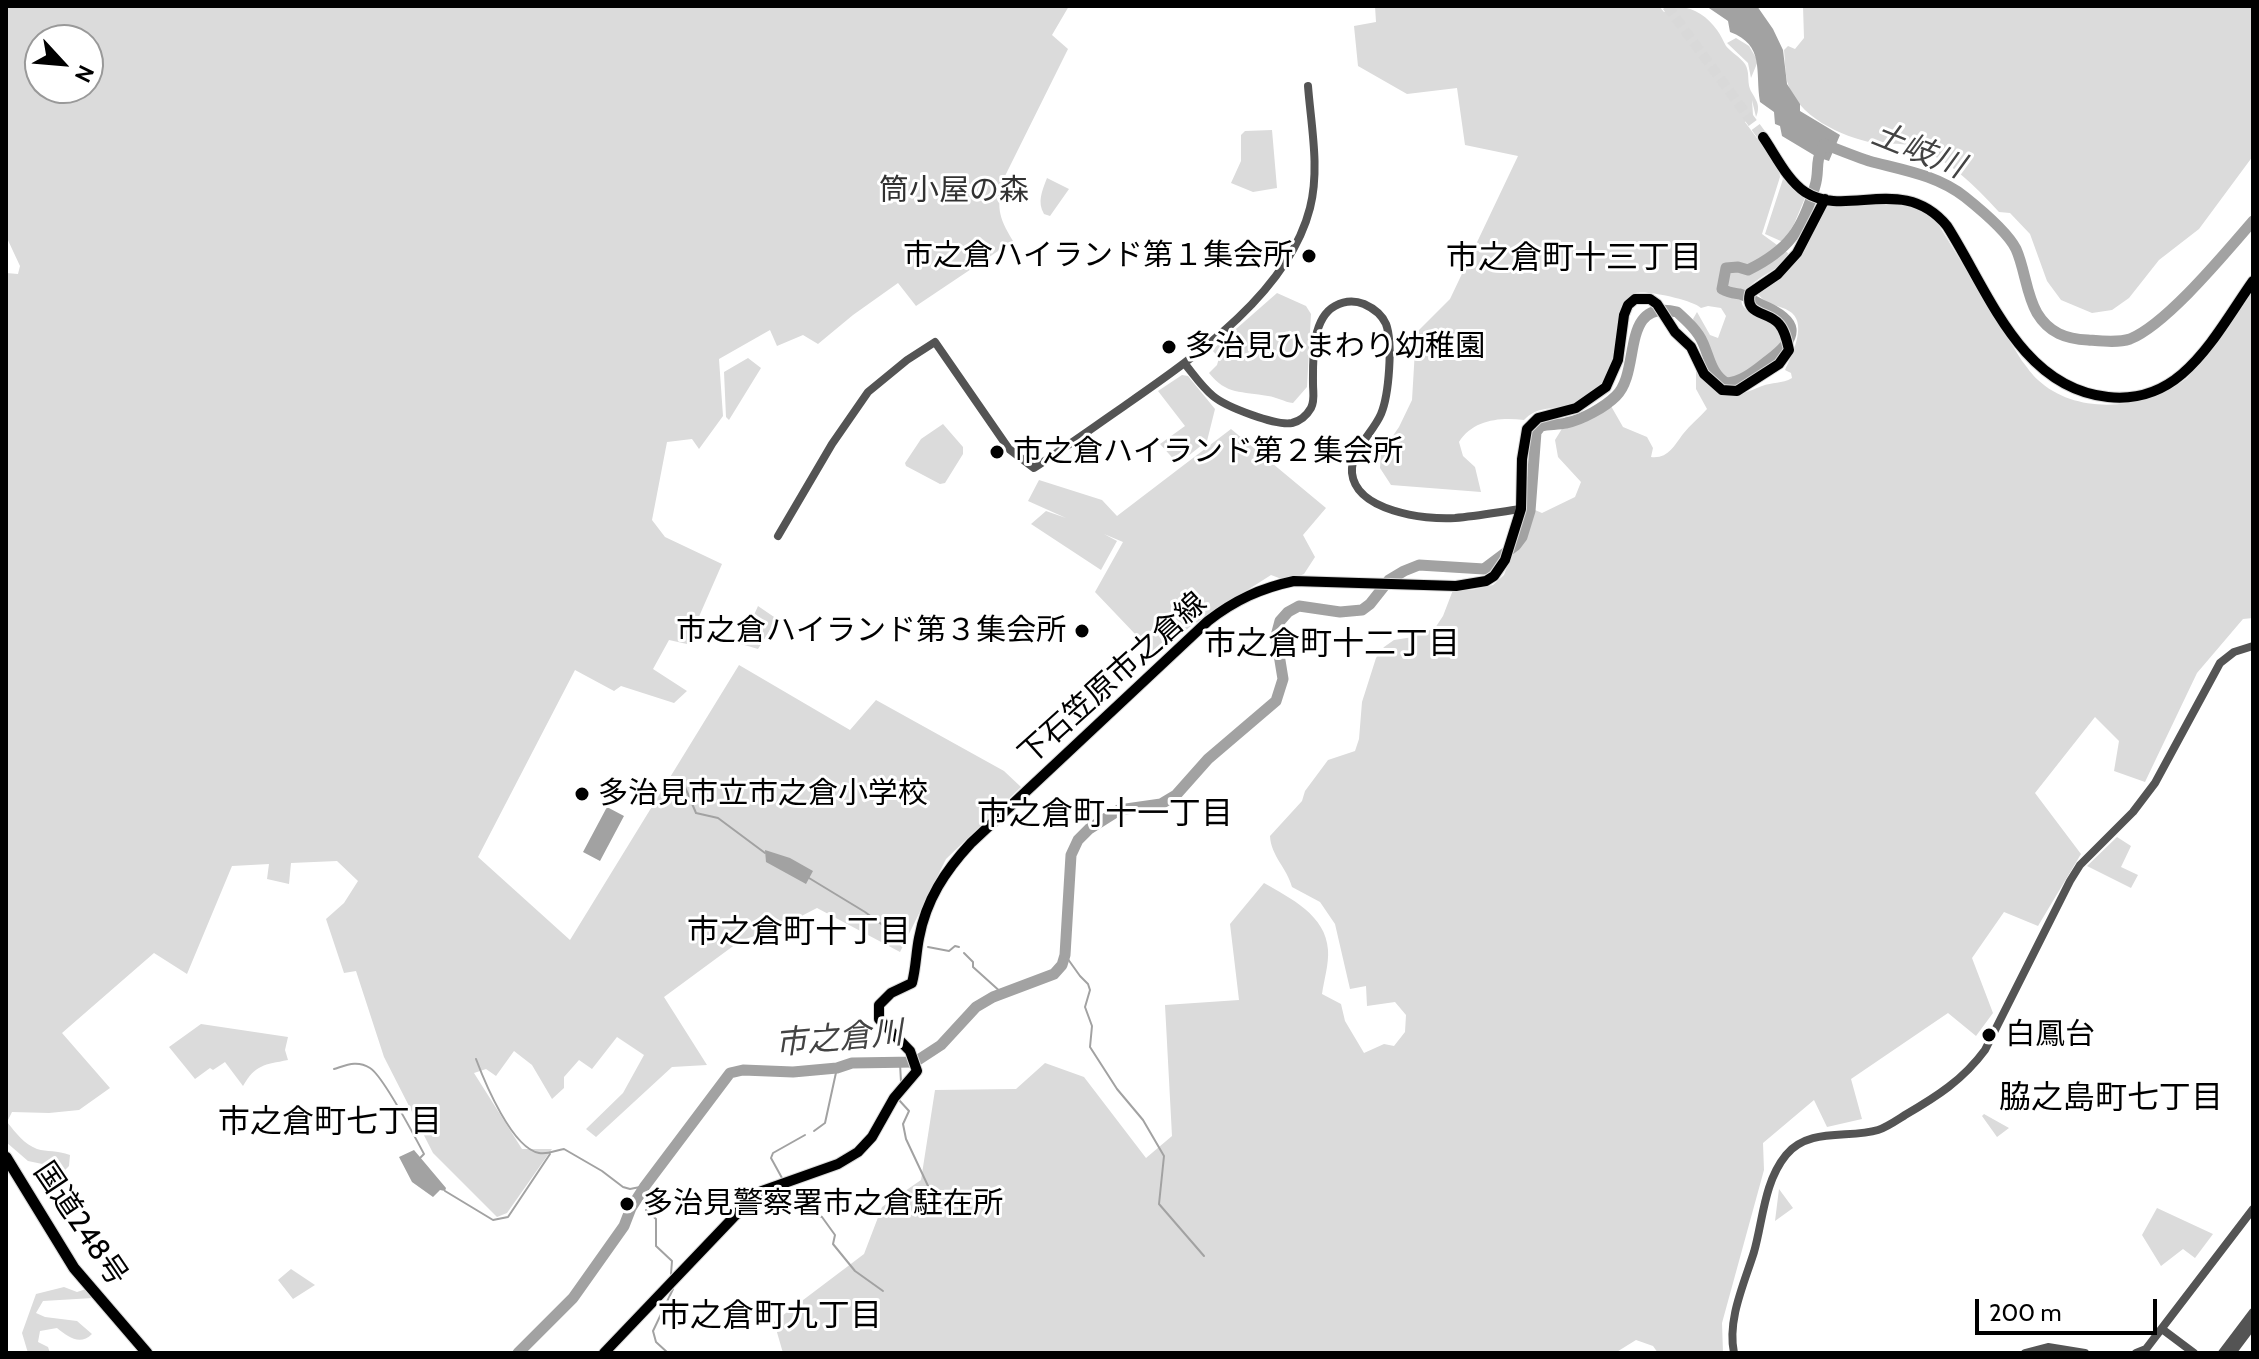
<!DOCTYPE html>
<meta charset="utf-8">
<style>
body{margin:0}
#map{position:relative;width:2259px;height:1359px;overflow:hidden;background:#fff;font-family:Cabin,sans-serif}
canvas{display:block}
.frame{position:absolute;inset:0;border:8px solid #000;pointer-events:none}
.north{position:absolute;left:24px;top:24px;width:80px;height:80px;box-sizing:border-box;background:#fff;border:2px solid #999;border-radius:50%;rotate:116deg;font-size:22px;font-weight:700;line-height:32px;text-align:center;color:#000}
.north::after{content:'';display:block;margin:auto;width:28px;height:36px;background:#000;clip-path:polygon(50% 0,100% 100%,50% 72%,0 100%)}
.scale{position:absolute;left:1975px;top:1299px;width:182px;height:36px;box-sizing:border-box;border:4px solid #000;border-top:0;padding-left:10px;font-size:24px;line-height:28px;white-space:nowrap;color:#000;-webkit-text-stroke:6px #fff;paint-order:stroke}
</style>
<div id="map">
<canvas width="2259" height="1359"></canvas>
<div class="frame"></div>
<div class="north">N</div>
<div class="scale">200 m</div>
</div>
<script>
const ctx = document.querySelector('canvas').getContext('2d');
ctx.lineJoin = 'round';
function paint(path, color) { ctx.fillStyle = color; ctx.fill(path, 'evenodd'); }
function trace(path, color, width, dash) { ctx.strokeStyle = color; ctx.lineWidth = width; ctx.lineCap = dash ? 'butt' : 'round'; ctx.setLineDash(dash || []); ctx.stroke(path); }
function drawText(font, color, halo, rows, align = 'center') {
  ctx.font = font + ' Cabin,"Noto Sans JP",sans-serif'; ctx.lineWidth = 6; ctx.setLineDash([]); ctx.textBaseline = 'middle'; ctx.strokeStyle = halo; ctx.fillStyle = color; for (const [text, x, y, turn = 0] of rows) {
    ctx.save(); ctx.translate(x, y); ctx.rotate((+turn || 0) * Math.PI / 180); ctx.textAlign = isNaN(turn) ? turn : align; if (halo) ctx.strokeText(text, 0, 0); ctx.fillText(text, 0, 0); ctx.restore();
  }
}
paint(new Path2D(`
 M6,6H1069L1052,35L1068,49L1004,178C996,207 998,216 1013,241L916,306L898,283L853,315L818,344L803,335L777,346L770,330L719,359L723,416L699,449L692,439L667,442L652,520L665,537L722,564L687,644L669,640L653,669L687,691L674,703L621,686L614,691L575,670L478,857L570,940L739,665L850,730L876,700L1004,771L1021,787L946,859L900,952L817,908L778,928L740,941L664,997L707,1065L672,1067L596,1137L586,1129L623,1093L644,1055L617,1037L592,1069L579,1060L564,1077V1088L552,1099L532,1065L514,1051L496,1076L486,1069L474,1073L522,1149H552L507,1213L497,1217L433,1153L384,1057L356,971L344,973L326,919L344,903L358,881L337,861L291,863L289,884L267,879L269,864L232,866L187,974L154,953L62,1033L110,1088L79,1110L49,1113L12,1112L7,1122C16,1133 24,1144 37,1149C47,1152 57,1150 70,1155L69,1166L63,1172L52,1166L28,1161L6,1142V273L18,274L20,266L6,236ZM40,40H88V88H40Z
 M1375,6H1659L1664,12C1683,0 1705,13 1717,30C1721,35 1723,41 1726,46C1732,53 1740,57 1745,64C1750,72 1747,81 1750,89C1754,98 1762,104 1756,117L1752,100L1753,115L1745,122L1779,168L1780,177L1762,234L1788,253L1787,260C1776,270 1760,276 1750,286C1724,312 1766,316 1774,324C1778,328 1781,336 1783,341L1772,354L1734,380L1725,379L1709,358L1707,346L1693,319L1697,312L1710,335L1718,338L1726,316L1721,308L1708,306L1701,308C1693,300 1647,290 1636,293C1630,295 1630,297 1625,301L1612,368C1603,387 1584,402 1563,406C1546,410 1537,407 1524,420C1499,417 1473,420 1459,442L1463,456L1475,467L1481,492L1391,485L1380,468L1381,453L1399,427L1412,400L1416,333L1450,299L1518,156L1465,145L1457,88L1407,94L1358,66L1354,26L1376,22Z
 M1803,6H2253V156L2199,229L2159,260L2129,298L2112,310L2092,313L2061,300L2047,281L2030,234L2010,213L1999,212C1973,184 1948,158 1911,146C1900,142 1886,145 1874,143C1842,137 1796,116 1787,81C1785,71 1785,60 1784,50L1788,46L1795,49L1804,38Z
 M1736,38L1749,46L1758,61L1751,78L1748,63L1727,43Z
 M1272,130L1277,188L1253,192L1231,183L1241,161V135L1245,131Z
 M1047,178L1069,189L1050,216L1044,214C1037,202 1042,191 1047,178Z
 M1783,179L1805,198L1794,224L1783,242L1765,234Z
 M1897,203L1917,208L1935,219L2022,361C2027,367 2032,375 2038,380C2078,417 2147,409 2187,378L2253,289V618L2243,619L2197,673L2145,782L2114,771L2119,741L2095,717L2035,793L2081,854L2038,926L2004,912L1972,958L1993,1013L1976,1036L1948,1013L1851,1079L1862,1119L1827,1127L1814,1100L1763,1143L1764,1170L1722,1323L1723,1353H1658L1653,1346L1636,1340L1615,1353H783L774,1322L864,1254L882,1207L921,1180L935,1090L1016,1089L1045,1063L1084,1077L1146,1158L1172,1136L1165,1005L1239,1000L1230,924L1264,883C1290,898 1326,915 1328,950C1329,964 1324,980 1322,994L1341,1004L1345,1021L1364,1053L1384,1044L1394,1046L1405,1032L1406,1015L1395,1002L1367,1006L1366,986L1350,989L1335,924L1320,902L1292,887C1287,868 1271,856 1270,836L1302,801L1305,791L1328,760L1355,751L1359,739L1362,702L1376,658L1384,647L1394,640L1413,637L1435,628L1443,616L1453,590H1471L1493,585L1504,575L1512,553L1523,543L1528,533L1535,510L1542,513L1575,497L1581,482L1558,457L1555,440L1563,427L1611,406L1623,427L1647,437L1653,448L1651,457C1668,459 1674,446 1683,434C1690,425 1699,418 1707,409L1696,389V366C1717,400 1726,401 1762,386C1772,382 1782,384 1792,378L1791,373L1785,370C1791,357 1807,326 1792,313C1781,304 1769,308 1758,294C1793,269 1807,246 1825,208L1830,204Z
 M1277,293L1306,306L1311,314L1307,387L1293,403C1284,402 1277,397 1268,396C1242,391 1226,395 1209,373L1217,365L1219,358L1212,350Z
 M748,358L761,368L729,420L726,417L724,372Z
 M1182,375L1188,376L1215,409L1207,441L1178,464L1160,444L1185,426L1158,391Z
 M943,424L963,447V454L945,483L940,484L906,466L905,463L921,439Z
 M1231,429L1326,508L1303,535L1315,557L1304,574L1287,581L1271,575L1191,626L1156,656L1095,592L1123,542L1104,534L1117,541L1101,570L1031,524L1046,511L1066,518L1028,501L1039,480L1102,500L1117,516Z
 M758,606L777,619L758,649L741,644Z
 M2117,837L2131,846L2121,867L2138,875L2131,888L2087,866Z
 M201,1024L288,1037L285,1050L288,1060C264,1065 256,1064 243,1086L225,1062L213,1070L210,1068L195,1079L169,1047Z
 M1984,1114L2009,1128L1997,1137L1982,1116Z
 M1779,1189L1793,1208L1775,1221Z
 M2157,1208L2213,1234L2195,1258L2183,1249L2161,1266L2142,1235Z
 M291,1269L315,1285L293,1299L278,1280Z
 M64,1287L77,1292L86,1289L93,1298L43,1301L36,1313L45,1317L77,1321L92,1334C80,1346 68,1337 57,1328L40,1331L38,1342L48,1347L50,1353H28L22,1333L36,1294Z`), '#dbdbdb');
paint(new Path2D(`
 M1706,6H1757L1773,29L1783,50L1787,84L1800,104V111L1840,135L1829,161L1817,157L1782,136L1780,126L1775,124L1774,112L1760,102C1755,71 1765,45 1730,32L1728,21Z
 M607,807L624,816L600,861L583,852Z
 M765,850L790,858L813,871L806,884L766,862Z
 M414,1150L446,1188L445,1191L440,1190L433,1197L412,1182L399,1157Z`), '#a2a2a2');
trace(new Path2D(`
 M682,780L696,813L718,818L765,853
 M809,878L865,912L907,943
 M928,947L949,951L955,946L959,947
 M964,953L973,962V967L1003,994
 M1065,955L1080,976L1088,984L1090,990L1085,1007L1092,1026L1090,1047L1117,1089L1143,1120L1164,1156L1159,1204L1204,1256
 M476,1059C485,1083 512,1148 539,1153C548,1155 556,1150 564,1149L602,1171L623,1187L630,1189L645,1186
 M900,1063L901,1082
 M334,1069C347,1065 357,1060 370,1068C383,1076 415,1137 424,1154L420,1158
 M899,1100L909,1111L903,1124L906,1139L929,1188
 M814,1131L825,1123L837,1068
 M782,1178L771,1158L773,1153L805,1135
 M785,1188L791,1204L803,1207
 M445,1191L493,1220L508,1217L550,1154
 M636,1202L638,1203
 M646,1210L656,1219V1246L672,1261L671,1274
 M809,1212L822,1217L835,1235L833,1244L855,1271L883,1291
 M668,1353L656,1342L653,1331L673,1289`), '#a2a2a2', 2);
trace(new Path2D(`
 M1824,144C1839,150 1854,156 1869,161C1903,170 1937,175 1965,197C1980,209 2008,233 2016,249C2025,269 2026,294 2037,313C2049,333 2066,339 2088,340C2101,341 2118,343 2130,339C2167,324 2226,252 2253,221
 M518,1353L573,1298L624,1226L631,1208L645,1186L730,1073L743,1070L793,1072L837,1068L852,1063L915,1062L941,1045L976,1007L993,997L1054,974L1062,965L1065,955L1071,855L1078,840L1089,829L1119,810L1161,804L1176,795L1208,759L1276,701L1283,679L1276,636L1280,621L1288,612L1299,606L1340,612L1362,610L1370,604L1389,580L1404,571L1419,565L1484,569L1516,545L1522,537L1530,511L1536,432L1541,426C1549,424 1558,425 1566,423C1582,420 1605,407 1616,396C1642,371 1619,298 1677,312C1687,321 1698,331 1703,343C1710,359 1711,373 1726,383C1742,383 1757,369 1769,360C1801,336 1798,320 1762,305C1755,302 1747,296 1740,294C1733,293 1729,293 1722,289L1726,268L1738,267L1748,270C1789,250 1803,229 1815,186C1820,170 1814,163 1824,144`), '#a2a2a2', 11);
trace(new Path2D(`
 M1667,6L1763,137`), '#d9d9d9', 10, [10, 5]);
const major = new Path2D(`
 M1763,137C1775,154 1787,180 1805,192C1847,219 1903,173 1947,226C1988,290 2020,388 2108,397C2136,400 2161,392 2182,374C2211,349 2231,312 2253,281
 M604,1353L750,1200L762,1191L838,1164L858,1152L872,1137L894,1098L917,1071L910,1051L879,1019V1005L891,993L912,983C916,968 916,953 919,938C926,900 945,871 971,843L1208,621C1235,600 1261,588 1294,581L1456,586L1486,581L1494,576L1505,560L1521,509L1522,459L1527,429L1538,418L1576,408L1606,387L1618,360L1624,315L1628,305L1635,299H1650L1657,304L1675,332L1691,347L1704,374L1722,390L1737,391L1779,364L1789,350C1787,341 1785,331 1779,324C1769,311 1744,316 1750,293L1778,274L1797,253L1825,199`);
const highway = new Path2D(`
 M6,1157L74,1268L147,1353`);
trace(major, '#dbdbdb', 12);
trace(highway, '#dbdbdb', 13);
trace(new Path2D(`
 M1185,364C1194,375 1202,387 1213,396C1226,407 1276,426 1292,423C1300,421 1307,415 1311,408C1315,400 1313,393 1313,384C1313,361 1311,319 1335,306C1344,301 1354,300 1364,304C1373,308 1382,315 1386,324C1393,343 1389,395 1381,414C1373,433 1350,451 1352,473C1356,511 1424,520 1455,518C1477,516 1499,512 1521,509
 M778,536L832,444L868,392L907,360L935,342L1009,449L1034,468C1063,449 1091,429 1120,409C1190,360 1288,295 1310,208C1320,169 1311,125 1308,86
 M2162,1329L2194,1353
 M1734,1353C1727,1320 1744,1284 1754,1252C1763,1220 1764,1182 1786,1155C1809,1127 1849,1139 1878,1130C1887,1127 1897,1120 1905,1115C1936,1097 1963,1080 1985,1050L2070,881L2080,865L2133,812L2155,783L2220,663L2234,652L2253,646
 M2025,1353L2048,1347L2085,1353
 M2136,1353L2146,1349L2253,1209
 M2222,1353L2253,1312
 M2232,1353L2253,1325`), '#545454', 8);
trace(major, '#000', 10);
trace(highway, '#000', 11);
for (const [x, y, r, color] of [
 [1309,256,8,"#000"],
 [1169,347,8,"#000"],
 [997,452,8,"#000"],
 [1082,631,8,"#000"],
 [582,794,8,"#000"],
 [1989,1035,8,"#000"],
 [627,1204,8,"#000"]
]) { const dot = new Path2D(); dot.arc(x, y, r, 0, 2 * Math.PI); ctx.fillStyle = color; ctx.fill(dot); trace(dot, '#fff', 3); }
drawText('30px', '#323232', '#fff', [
 ["筒小屋の森",954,191]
]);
drawText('30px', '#000', '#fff', [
 ["市之倉ハイランド第１集会所",1293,256,"right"],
 ["多治見ひまわり幼稚園",1185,347],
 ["市之倉ハイランド第２集会所",1013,452],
 ["市之倉ハイランド第３集会所",1066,631,"right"],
 ["多治見市立市之倉小学校",598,794],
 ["白鳳台",2005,1035],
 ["多治見警察署市之倉駐在所",643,1204]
], 'left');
drawText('30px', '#000', '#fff', [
 ["下石笠原市之倉線",1113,679,-42],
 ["国道248号",80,1224,56]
]);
drawText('italic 32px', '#434343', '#fff', [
 ["土岐川",1918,151,22],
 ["市之倉川",839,1039,-5]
]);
drawText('32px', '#000', '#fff', [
 ["市之倉町十三丁目",1574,259],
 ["市之倉町十二丁目",1332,645],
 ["市之倉町十一丁目",1105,815],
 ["市之倉町十丁目",799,933],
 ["脇之島町七丁目",2111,1099],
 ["市之倉町七丁目",330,1123],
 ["市之倉町九丁目",770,1317]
]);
</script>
